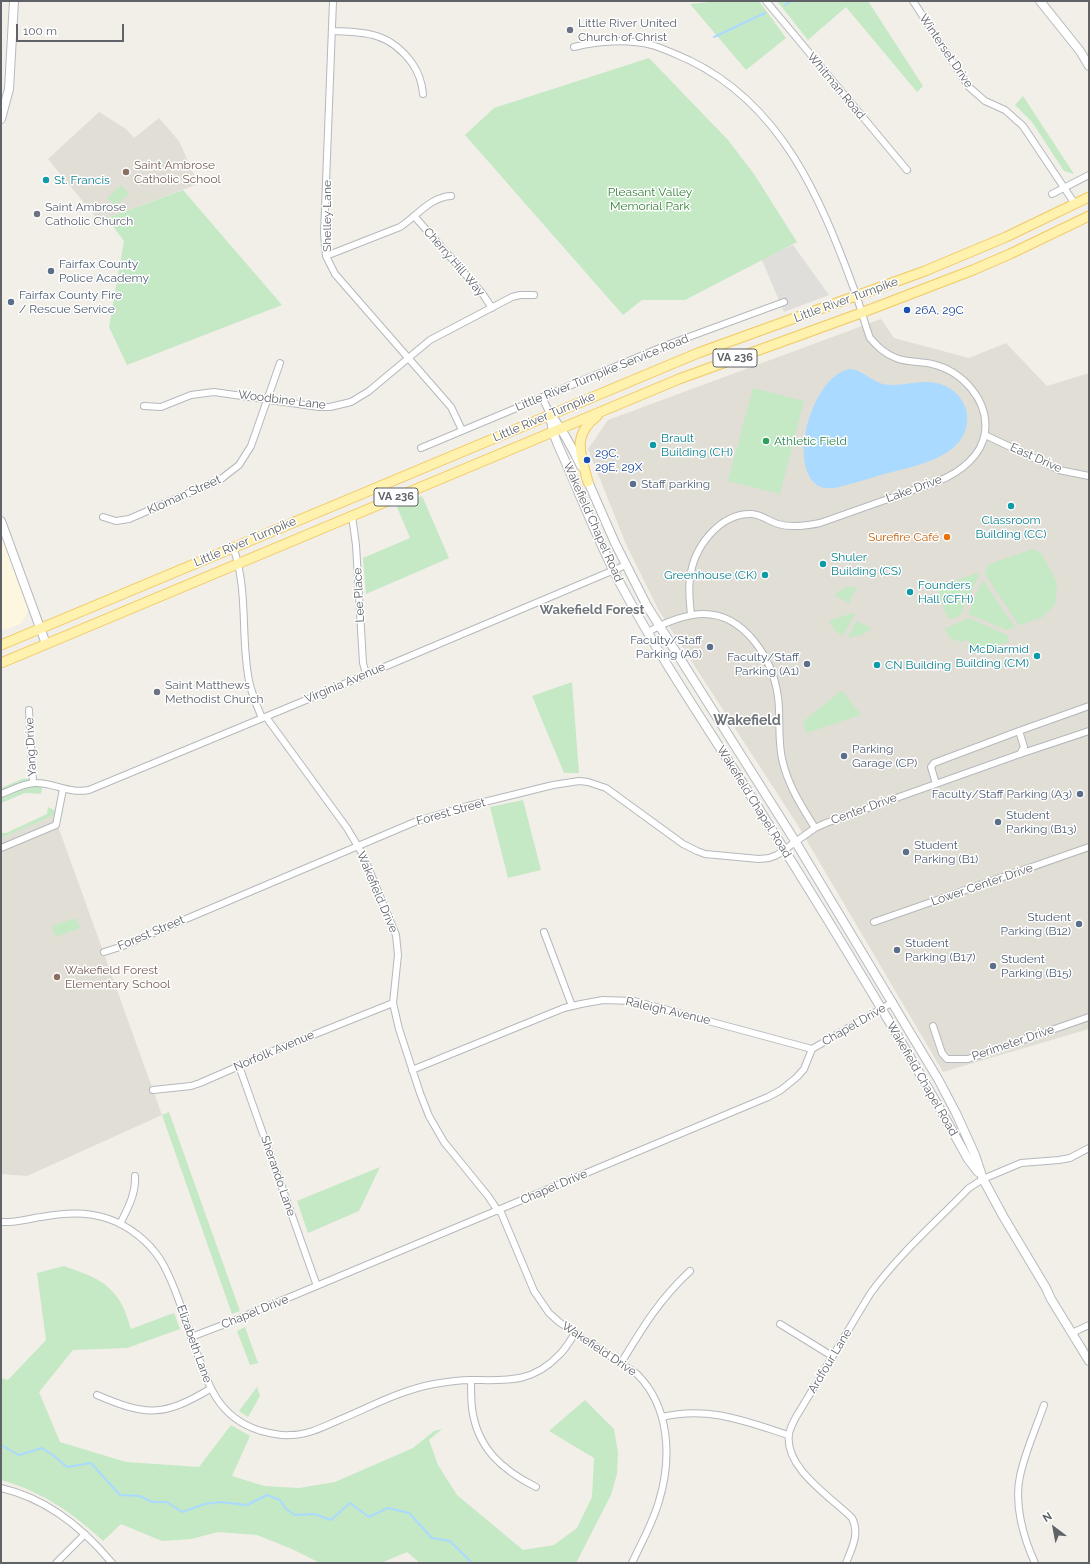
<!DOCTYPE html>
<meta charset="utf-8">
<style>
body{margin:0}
#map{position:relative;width:1090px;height:1564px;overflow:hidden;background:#f1efe8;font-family:Raleway,sans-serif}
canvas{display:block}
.frame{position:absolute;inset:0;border:2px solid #5f6368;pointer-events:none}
.north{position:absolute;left:1034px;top:1508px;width:40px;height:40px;-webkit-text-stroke:3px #fff;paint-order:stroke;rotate:328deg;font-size:11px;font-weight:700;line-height:16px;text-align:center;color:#5f6368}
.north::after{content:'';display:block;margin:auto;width:14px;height:18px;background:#5f6368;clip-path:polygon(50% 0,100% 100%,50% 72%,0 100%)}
.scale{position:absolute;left:16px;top:24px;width:108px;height:18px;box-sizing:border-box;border:2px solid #5f6368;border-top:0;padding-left:5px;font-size:12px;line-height:14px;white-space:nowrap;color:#5f6368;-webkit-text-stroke:3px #fff;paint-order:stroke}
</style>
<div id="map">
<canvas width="1090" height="1564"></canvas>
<div class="frame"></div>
<div class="north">N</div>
<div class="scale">100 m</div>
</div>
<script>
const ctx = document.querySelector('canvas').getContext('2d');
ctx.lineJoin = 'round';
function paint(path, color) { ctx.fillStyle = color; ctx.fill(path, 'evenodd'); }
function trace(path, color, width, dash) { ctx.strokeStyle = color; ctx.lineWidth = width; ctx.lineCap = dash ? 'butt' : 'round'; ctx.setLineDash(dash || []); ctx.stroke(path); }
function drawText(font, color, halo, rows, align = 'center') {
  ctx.font = font + ' Raleway,sans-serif'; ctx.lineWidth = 3; ctx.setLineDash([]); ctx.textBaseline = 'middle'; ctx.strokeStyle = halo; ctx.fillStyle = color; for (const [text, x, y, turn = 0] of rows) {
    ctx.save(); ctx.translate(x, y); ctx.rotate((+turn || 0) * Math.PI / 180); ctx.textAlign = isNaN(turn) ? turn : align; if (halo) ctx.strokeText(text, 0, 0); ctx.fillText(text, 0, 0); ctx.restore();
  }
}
paint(new Path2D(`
 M1,532L29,610L20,624L1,631Z`), '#fef7e0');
paint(new Path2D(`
 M793,245L829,295L784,312L761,258Z`), '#e0deda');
paint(new Path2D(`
 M99,112L126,129L134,138L159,118L179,141L198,184L99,221L48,159Z
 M881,319L894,338L969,358L1006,343L1047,386L1089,373V1029L943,1072L797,824L659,611L626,544L588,449L608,420Z
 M54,815L162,1115L27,1176L1,1174V838Z`), '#e1ded6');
paint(new Path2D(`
 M720,1H759L786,38L746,70L690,4Z
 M777,1H868L923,86L917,92L846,7L808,40Z
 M649,58L728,140L754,174L797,242L685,300H642L623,315L465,135L494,108Z
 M1023,96L1074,174L1064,171L1032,122L1015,105Z
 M121,185L129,194L115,206L107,198Z
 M183,190L282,305L127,365L109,327L124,241L107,218Z
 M753,388L804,401L780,494L728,481Z
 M422,496L449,558L366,594L363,558L410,538L397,507Z
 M1033,549L1042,554L1057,583L1055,605L1041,618L1019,625L985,574L989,564Z
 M977,573L979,575L969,596L965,594L963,600L966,602L960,616L950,619L947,617L936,587Z
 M982,581L984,582L1015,627L1007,630L968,614Z
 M850,587H857L849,603L834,595L844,588Z
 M852,613L855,614L843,636L835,631L829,621Z
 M969,618L1007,635L1009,642L974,654L968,640L961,642L950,638L945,629Z
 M856,621L872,628C864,635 858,637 848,637Z
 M572,682L579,773H564L532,696Z
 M842,690L861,715L806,733L803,725L805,720Z
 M30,778L47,780L42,787L41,794L25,793L1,803V788L22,779Z
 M523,800L541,870L508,878L490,807Z
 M48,807L56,811H64L1,838V833H6L47,814Z
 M76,918L80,928L56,937L52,926Z
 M169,1112L240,1311L232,1314L162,1115Z
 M380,1167L359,1211L308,1233L297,1201Z
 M64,1266C88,1275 109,1280 122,1305C126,1312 128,1321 131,1329L174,1313L180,1329L127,1348L73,1350L39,1392L60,1442L126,1462L199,1467L231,1425L250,1436L232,1476L264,1486L299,1488L335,1482L413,1448L434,1431L442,1429L429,1440L438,1465L457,1495L523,1550L554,1545L577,1528L592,1497L594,1458L549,1431L585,1400L614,1429L618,1453L617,1474L611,1495L576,1563H420L407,1552L381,1563H320L292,1549L257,1535L218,1532L191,1539L162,1541L121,1524L103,1541C73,1513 41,1491 1,1480V1378L8,1380L46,1340L37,1273Z
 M245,1327L258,1363L250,1365L237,1331Z
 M257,1387L260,1396L248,1417L239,1411Z`), '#c5e8c5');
paint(new Path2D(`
 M850,369C863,370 871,381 883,384C903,388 922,377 943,385C956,390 965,401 967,414C971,457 915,466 884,474C868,479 851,484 835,488C829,488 822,489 817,485C787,463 813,375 850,369Z`), '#aadaff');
trace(new Path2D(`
 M785,5L791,1
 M714,37L765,13
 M1,1445L19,1455L42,1448L53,1455L67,1467L91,1463L120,1495L140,1496L152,1502H167L182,1512L205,1504L220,1502L247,1505L267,1495L280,1500L286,1509L295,1515L314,1514L331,1520L350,1503L369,1517L388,1508L409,1513L432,1538L450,1541L472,1563`), '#aadaff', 2);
const street = new Path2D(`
 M333,1L324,234L326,256L335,274L451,407L462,430
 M766,1L907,170
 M913,1L969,87L985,101L1005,110L1023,126L1075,204
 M332,31C367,32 390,33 412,63C419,73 422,82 423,94
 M574,47C598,41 628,39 652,45C665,49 677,55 689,60C782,105 820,197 854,289C860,305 864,322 870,338C878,347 885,354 896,358C908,363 921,361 932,364C962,371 989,400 985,432C982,456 960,472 939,481L820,523C806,526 792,528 778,524C769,521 762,515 752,514C719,513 693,548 690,579C688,591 690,603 691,615
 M1052,194L1089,175
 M415,217L482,293L492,308
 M326,256L400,227C417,216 430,197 451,196
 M542,397L550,414
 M144,406L161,407L191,395L214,392L319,407H330L351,402L369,391L430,340L512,297L520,295H534
 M985,435L1059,470L1089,476
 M421,448L667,345L784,302
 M352,516L356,545L363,663L366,674
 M103,517L116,521L129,519L221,479L239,465L251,446L280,363
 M233,547C248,588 241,632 248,675C250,690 256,704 262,718
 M648,632C664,623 683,615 702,614C745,613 773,660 778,697C781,719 777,741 783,763C789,787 802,807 815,828
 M29,710L33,783
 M266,717L347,828L363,855L396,935L398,955L393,1003L399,1029L420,1093L429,1116L444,1142L488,1196L498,1211
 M1019,731L1089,706
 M936,784L931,767L934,763L1019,731L1024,747L1020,754
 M1,794C12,790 22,784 34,783C54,782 67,794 89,790L306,700L626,565
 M1,848L56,825L63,789
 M874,922L1089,847
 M544,932L572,1006
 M104,952L120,947L417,821L468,806L553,785L579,781L588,782L606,788L683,844L697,851L705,854L759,859L769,858L777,855L815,828L826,823L1020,754L1089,731
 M933,1026L942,1053L947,1059H968L1089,1017
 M239,1066L317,1286
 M412,1070L564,1008L581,1004L603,1000L634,1001L812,1049
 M153,1090L191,1086L200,1083L278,1049L393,1003
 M500,1210L534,1291L549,1313L559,1322L637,1374C670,1407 672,1458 659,1501C653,1523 641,1543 632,1563
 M1,1222C15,1223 27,1219 41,1217C64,1213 86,1211 109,1219C129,1226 148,1241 160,1259C175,1283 186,1323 196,1350C208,1386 219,1417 258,1430C269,1433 279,1436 290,1435C308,1435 323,1427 339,1420C370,1407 401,1390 434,1384C446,1382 458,1380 470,1380C505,1380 531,1384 558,1356C565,1350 570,1341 575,1333
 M120,1224C128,1208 136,1194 135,1176
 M780,1324L832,1356
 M1072,1333L1089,1325
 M191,1337L228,1323L768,1097L781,1090L797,1077L804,1069L812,1049L893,1002
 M621,1363C643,1327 659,1300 690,1271
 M471,1380C471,1389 471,1399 472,1408C477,1448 502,1470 536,1487
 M97,1395C146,1416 163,1417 210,1389
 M662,1417C708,1406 745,1421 788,1435
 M1,1488C45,1498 83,1528 112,1563
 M56,1563L85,1534
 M846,1563C852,1548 860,1533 852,1518C831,1497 784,1468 789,1434C790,1428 793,1423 796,1417L870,1294C898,1255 936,1222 969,1188L983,1179L1021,1163L1059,1160L1070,1158L1089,1148
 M1035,1563C1023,1537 1014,1504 1020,1476C1025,1452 1036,1428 1044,1405`);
const secondary = new Path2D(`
 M1040,1L1080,51L1089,66
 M1,119L9,89L14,1
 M550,414C563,430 572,447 581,466
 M550,415L553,432L558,445C579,491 597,540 621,585C659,656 705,724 749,793C824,913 899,1034 968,1159L978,1172
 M586,477L615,543L647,606L795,841L938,1079L956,1113L975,1155L983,1179L1003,1216L1046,1288L1051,1299L1089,1361
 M1,521L46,644`);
const primary = new Path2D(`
 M588,482C581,455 571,436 597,416
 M1,645L698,353L925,271L1006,237L1089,197
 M1,663L679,379L861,313L973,270L1010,254L1089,216`);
trace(street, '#b5b8bc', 8);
trace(secondary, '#b6babf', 10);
trace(primary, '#f2c960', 11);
trace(street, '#fff', 6);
trace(secondary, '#fff', 8);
trace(primary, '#fff2af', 9);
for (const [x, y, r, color] of [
 [570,30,4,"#6b7280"],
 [126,172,4,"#8d6e63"],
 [46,180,4,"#0f9aa8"],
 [37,214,4,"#6b7280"],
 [51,271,4,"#5c6f8a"],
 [11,302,4,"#5c6f8a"],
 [907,310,4,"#1a4fb4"],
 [766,441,4,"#2e9e5b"],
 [653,445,4,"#0f9aa8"],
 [587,460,4,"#1a4fb4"],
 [633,484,4,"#5c6f8a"],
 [1011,506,4,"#0f9aa8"],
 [947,537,4,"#e8710a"],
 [823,564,4,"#0f9aa8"],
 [765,575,4,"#0f9aa8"],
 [910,592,4,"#0f9aa8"],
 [710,647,4,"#5c6f8a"],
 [1037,656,4,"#0f9aa8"],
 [807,664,4,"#5c6f8a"],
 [877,665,4,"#0f9aa8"],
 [157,692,4,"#6b7280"],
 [844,756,4,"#5c6f8a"],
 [1080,794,4,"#5c6f8a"],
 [998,822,4,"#5c6f8a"],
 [906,852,4,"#5c6f8a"],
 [1079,924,4,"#5c6f8a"],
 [897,950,4,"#5c6f8a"],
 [993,966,4,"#5c6f8a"],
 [57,977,4,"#8d6e63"]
]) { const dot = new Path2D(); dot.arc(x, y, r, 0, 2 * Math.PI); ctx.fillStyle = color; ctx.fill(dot); trace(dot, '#fff', 1.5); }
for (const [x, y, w] of [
 [735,358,44],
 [396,497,44]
]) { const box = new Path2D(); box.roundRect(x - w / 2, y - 9, w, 18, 3); ctx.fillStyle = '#fff'; ctx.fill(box); trace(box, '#5f6368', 1); }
drawText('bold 11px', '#5f6368', null, [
 ["VA 236",735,358],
 ["VA 236",396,497]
]);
drawText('12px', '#5b616d', '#fff', [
 ["Little River United",578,23],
 ["Church of Christ",578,37],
 ["Saint Ambrose",45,207],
 ["Catholic Church",45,221],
 ["Saint Matthews",165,685],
 ["Methodist Church",165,699]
], 'left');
drawText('12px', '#5f6368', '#fff', [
 ["Winterset Drive",946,51,56],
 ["Whitman Road",836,86,50],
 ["Shelley Lane",327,216,-90],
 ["Cherry Hill Way",454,262,49],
 ["Little River Turnpike",846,300,-20],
 ["Little River Turnpike Service Road",602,373,-22],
 ["Woodbine Lane",282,400,7],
 ["Little River Turnpike",544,417,-23],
 ["East Drive",1036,458,24],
 ["Lake Drive",914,489,-20],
 ["Kloman Street",184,495,-24],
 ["Wakefield Chapel Road",593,522,66],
 ["Little River Turnpike",245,542,-23],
 ["Lee Place",359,595,-93],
 ["Virginia Avenue",345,683,-23],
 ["Yang Drive",31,747,-93],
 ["Wakefield Chapel Road",754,802,58],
 ["Center Drive",864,809,-20],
 ["Forest Street",451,812,-16],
 ["Lower Center Drive",982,885,-19],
 ["Wakefield Drive",377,892,67],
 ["Forest Street",151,933,-23],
 ["Raleigh Avenue",668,1011,13],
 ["Chapel Drive",854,1025,-30],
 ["Perimeter Drive",1013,1043,-19],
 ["Norfolk Avenue",274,1051,-23],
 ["Wakefield Chapel Road",922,1079,60],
 ["Sherando Lane",278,1176,71],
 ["Chapel Drive",554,1187,-23],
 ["Chapel Drive",255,1312,-22],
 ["Elizabeth Lane",194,1344,70],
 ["Wakefield Drive",599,1349,34],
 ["Ardfour Lane",830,1361,-59]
]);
drawText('12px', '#785e54', '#fff', [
 ["Saint Ambrose",134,165],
 ["Catholic School",134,179],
 ["Wakefield Forest",65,970],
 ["Elementary School",65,984]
], 'left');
drawText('12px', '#0d838f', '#fff', [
 ["St. Francis",54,180],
 ["Brault",661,438],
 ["Building (CH)",661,452],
 ["Classroom",1011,520,"center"],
 ["Building (CC)",1011,534,"center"],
 ["Shuler",831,557],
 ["Building (CS)",831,571],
 ["Greenhouse (CK)",757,575,"right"],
 ["Founders",918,585],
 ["Hall (CFH)",918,599],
 ["McDiarmid",1029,649,"right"],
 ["Building (CM)",1029,663,"right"],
 ["CN Building",885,665]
], 'left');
drawText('12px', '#348238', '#fff', [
 ["Pleasant Valley",650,192],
 ["Memorial Park",650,206]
]);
drawText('12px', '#4e5e75', '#fff', [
 ["Fairfax County",59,264],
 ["Police Academy",59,278],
 ["Fairfax County Fire",19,295],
 ["/ Rescue Service",19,309],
 ["Staff parking",641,484],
 ["Faculty/Staff",702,640,"right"],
 ["Parking (A6)",702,654,"right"],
 ["Faculty/Staff",799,657,"right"],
 ["Parking (A1)",799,671,"right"],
 ["Parking",852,749],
 ["Garage (CP)",852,763],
 ["Faculty/Staff Parking (A3)",1072,794,"right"],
 ["Student",1006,815],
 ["Parking (B13)",1006,829],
 ["Student",914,845],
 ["Parking (B1)",914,859],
 ["Student",1071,917,"right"],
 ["Parking (B12)",1071,931,"right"],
 ["Student",905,943],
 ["Parking (B17)",905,957],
 ["Student",1001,959],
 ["Parking (B15)",1001,973]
], 'left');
drawText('12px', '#164399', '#fff', [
 ["26A, 29C",915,310],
 ["29C,",595,453],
 ["29E, 29X",595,467]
], 'left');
drawText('12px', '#27864d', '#fff', [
 ["Athletic Field",774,441]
], 'left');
drawText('12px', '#c56008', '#fff', [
 ["Surefire Café",939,537]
], 'right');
drawText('bold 13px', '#70757a', '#fff', [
 ["Wakefield Forest",592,610]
]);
drawText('bold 14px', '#70757a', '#fff', [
 ["Wakefield",747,721]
]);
</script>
